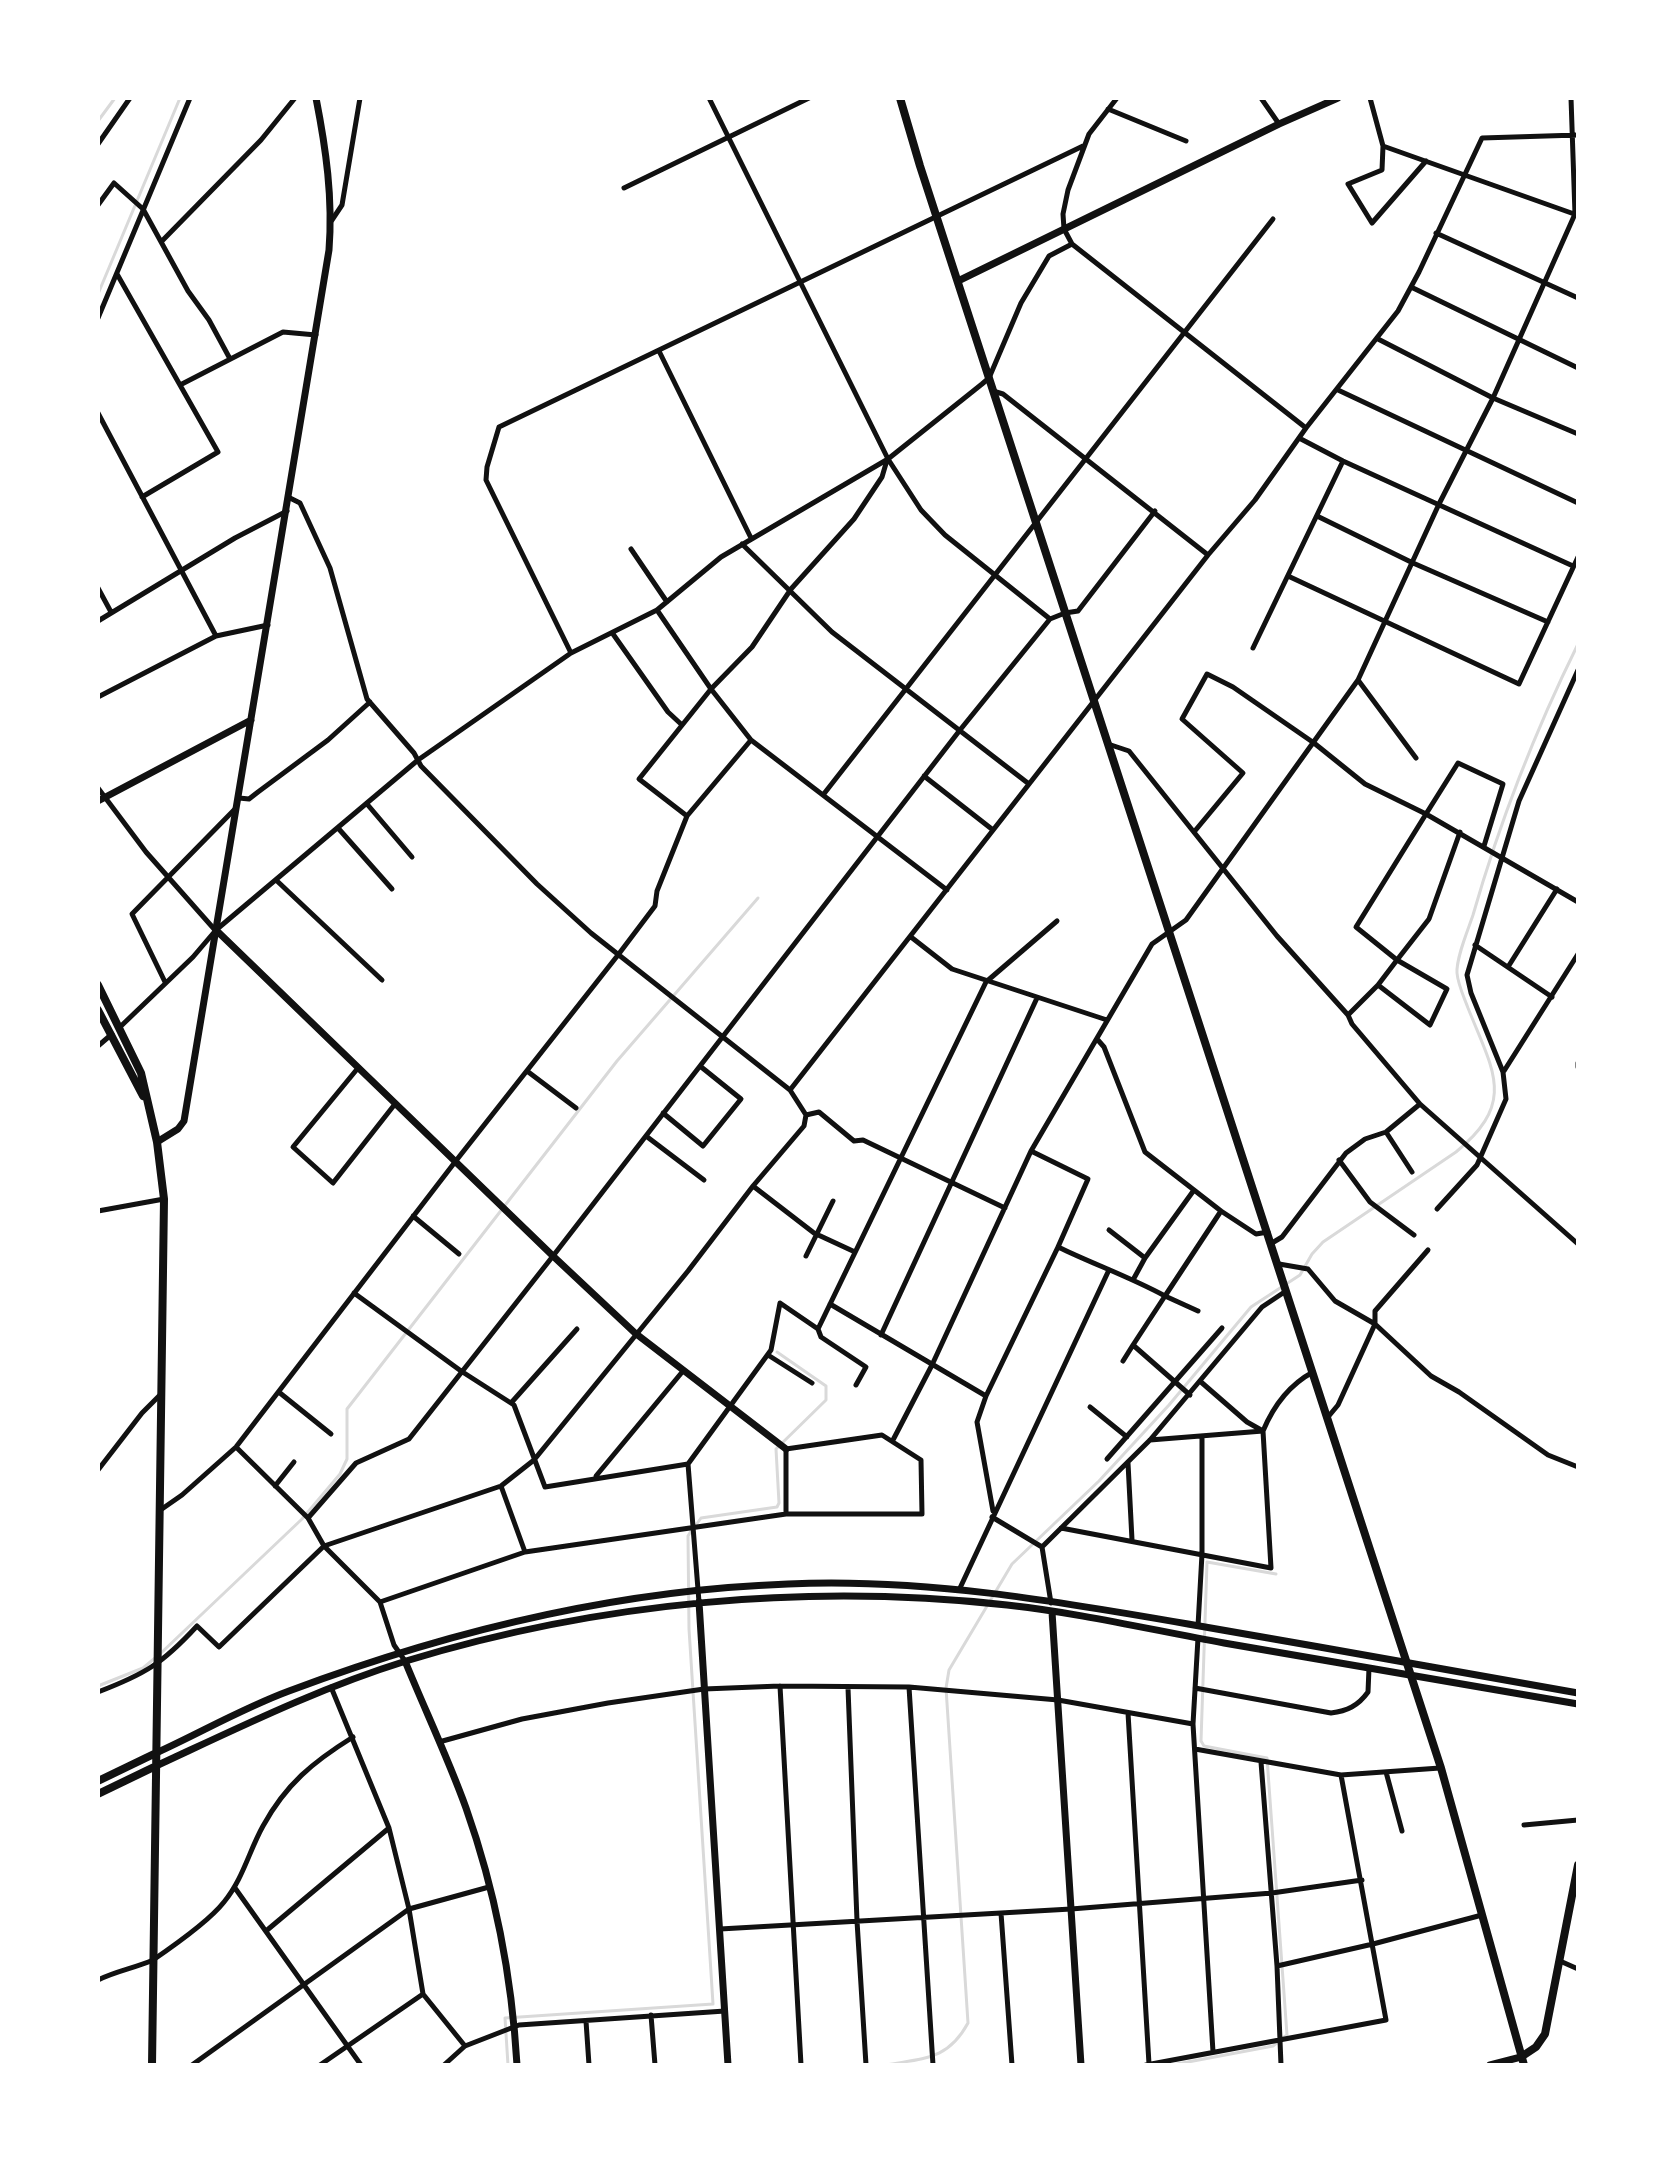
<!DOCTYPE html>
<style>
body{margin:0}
#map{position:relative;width:1676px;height:2163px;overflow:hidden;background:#fff;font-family:"Source Sans 3",sans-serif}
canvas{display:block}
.frame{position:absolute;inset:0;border:100px solid #fff;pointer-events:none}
</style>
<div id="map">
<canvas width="1676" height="2163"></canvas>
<div class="frame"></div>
</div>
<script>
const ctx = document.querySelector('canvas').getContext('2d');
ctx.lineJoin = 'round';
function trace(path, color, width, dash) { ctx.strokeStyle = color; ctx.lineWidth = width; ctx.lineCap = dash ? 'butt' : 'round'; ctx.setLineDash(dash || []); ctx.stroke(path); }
trace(new Path2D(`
 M98,121L115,98
 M98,294L180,98
 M696,1525L701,1518L777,1507L779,1503L776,1449L826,1400V1386L777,1352
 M1276,1574L1207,1562L1201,1741L1204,1746L1267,1758L1287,2035L1284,2037
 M161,1653L302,1519L340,1474L347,1459V1409L617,1061L758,898
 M98,1686L143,1668L155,1658
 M508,2065L505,2018L713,2004L689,1629L688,1536L691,1531
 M886,2065C924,2058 948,2060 968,2023L946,1688L949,1670L1012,1564L1099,1481L1169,1405L1251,1307L1300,1275L1312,1254L1323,1242L1456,1152C1517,1102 1493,1071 1468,1008C1464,997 1458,985 1457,973C1456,958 1468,930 1473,915C1500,821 1535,731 1578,644
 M1172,2065L1273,2046L1278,2042`), '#d9d9d9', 3);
trace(new Path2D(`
 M709,98L888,459L921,510L945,535L1050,619
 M1117,98L1089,134L1068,190L1063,214L1064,229L1072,244L1306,428
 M1261,98L1279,124
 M1370,98L1383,146L1577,215
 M1108,109L1186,141
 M98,144L130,98
 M1383,146L1382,170L1348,184L1372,223L1426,161
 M624,188L809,98
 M98,205L114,183L143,209L188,291L209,320L229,357
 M332,220L342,205L360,98
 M1436,233L1578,298
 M162,241L261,140L295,98
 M117,274L218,452L142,497
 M1411,287L1578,368
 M98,318L190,98
 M1378,339L1493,398L1578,434
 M659,351L751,538
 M180,385L283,332L316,335
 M1338,390L1578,503
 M993,391L1003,394L1208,555
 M98,413L216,636
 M1299,438L1343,461L1573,566
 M1317,516L1413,563L1548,622
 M742,544L832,632L1029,784
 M631,549L667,602
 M1288,576L1519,684L1578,557
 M98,588L111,612
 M657,610L711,689L751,740L947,890
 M98,621L235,538L287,511
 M613,634L668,712L682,725
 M1253,648L1343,461
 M571,653L486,480L487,467L499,427L1083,146
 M1358,680L1416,758
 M98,697L216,636L268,625
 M1108,744L1129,751L1277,936L1348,1015L1352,1024L1420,1104L1578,1244
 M924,776L993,830
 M98,788L146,852L215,930
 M823,795L1273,219
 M239,798L249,799L258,792L328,740L370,702
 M367,804L412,857
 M687,816L639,779L711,689L752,647L791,589L854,519L882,477L887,460
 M338,828L392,889
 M1194,832L1243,773L1182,719L1207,674L1233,687L1314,743L1365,784L1426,814L1458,763L1503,784L1484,846
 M276,880L382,980
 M911,937L952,969L1107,1020
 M1475,945L1552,997
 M1508,967L1557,889
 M165,982L132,914L235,809
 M1378,985L1430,1025L1447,989L1397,960L1429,919L1460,832
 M1348,1015L1378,985L1397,960L1356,927L1426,814L1578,902
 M120,1027L193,957L216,930L418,760L571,653L657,610L721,557L888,459L982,384L989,378L1021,303L1049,256L1072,244
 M1097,1039L1104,1047L1145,1152L1194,1190L1145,1258
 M98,1046L112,1034
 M1578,1063V1067
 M358,1068L293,1147L333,1183L395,1104
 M527,1071L576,1108
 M1504,1071L1578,954
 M790,1090L1208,555L1255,500L1306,428L1398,311L1419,272L1482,138L1578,135
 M663,1113L703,1146L741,1099L700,1066
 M806,1115L819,1112L854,1141L863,1140L1005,1208
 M1386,1132L1412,1172
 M646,1136L704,1180
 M1031,1151L1088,1179L1058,1247C1093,1264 1130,1277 1165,1296L1133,1345L1190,1395
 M1339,1160L1370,1202L1414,1235
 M753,1186L814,1233L855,1252
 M1194,1190L1221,1211L1165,1296L1198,1311
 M1437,1209L1477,1165L1506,1099L1503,1072L1471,993L1467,975L1519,801L1578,670
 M98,1211L164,1199
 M1221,1211L1256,1234L1268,1232
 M413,1216L459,1254
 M1109,1230L1145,1258L1133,1280
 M1272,1243L1282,1237L1346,1153L1365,1139L1386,1132L1420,1104
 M806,1256L833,1201
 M1279,1264L1308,1269L1335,1301L1375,1324L1431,1376L1459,1392L1548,1455L1578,1467
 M354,1293L461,1371L514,1405L545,1487L688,1464
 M830,1304L986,1396L977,1422L993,1511
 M818,1329L821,1337L866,1367L856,1385
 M881,1335L1037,998
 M768,1355L812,1383
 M1123,1361L1133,1345
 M1201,1382L1247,1422L1263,1431C1273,1407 1289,1385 1313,1372
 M280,1393L331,1434
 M986,1396L1058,1247
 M511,1403L577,1329
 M1090,1407L1127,1437
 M1328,1417L1338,1405L1375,1324V1311L1428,1250
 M893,1440L932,1365L1031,1151L1152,944L1186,920L1358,680L1439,504L1493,398L1575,214L1571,98
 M236,1447L308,1518L324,1546L380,1602L394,1645L405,1661
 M1107,1459L1222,1328
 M1128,1463L1132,1540
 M98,1470L142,1413L160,1395
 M596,1476L683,1371
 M275,1486L294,1462
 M501,1486L525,1552
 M159,1511L182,1495L236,1447L455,1162L618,955L655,906L657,891L687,816L751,740
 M992,1517L1042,1547L1051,1603
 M308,1518L356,1463L409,1439L553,1256L960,730L1050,619L1065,613L1078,611L1155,511
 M1061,1528L1271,1568L1263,1431L1150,1440
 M1042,1547L1150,1440L1262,1307L1286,1291
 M960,1588L1108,1272
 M380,1602L525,1552L786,1514H922L921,1460L882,1435L786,1449V1514
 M699,1602L688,1464L771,1350L780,1303L818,1329L986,982L1057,921
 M1198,1626L1202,1554V1438
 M1198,1638L1193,1724L1213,2052
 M780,1686L801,2065
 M331,1687L389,1828L409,1909L423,1994L465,2046
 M909,1687L933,2065
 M848,1688L857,1921L866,2065
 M1195,1688L1331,1713C1347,1711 1358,1706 1368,1692L1369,1668
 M98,1692C145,1674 162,1664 197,1626L219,1647L324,1546L501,1486L534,1460L688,1271L753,1186L804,1126L806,1115L790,1090L591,933L537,884L421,766L414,753L367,699L330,568L300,503L290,498
 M1128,1713L1149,2064
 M439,1742L522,1719L608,1703L704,1689L780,1686L909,1687L1058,1700L1193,1724
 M1195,1749L1341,1775L1440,1768
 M1261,1762L1277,1966L1281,2065
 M1386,1772L1402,1831
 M1524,1825L1578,1820
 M235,1888L361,2065
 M1001,1913L1012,2065
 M720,1929L1071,1909L1272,1893L1362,1880
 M266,1931L389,1828
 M1560,1961L1578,1969
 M1277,1966L1373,1944L1482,1915
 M98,1980C116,1971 135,1968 153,1960C172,1947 210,1920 224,1902C243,1879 249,1851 263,1826C286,1784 313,1762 353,1737
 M651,2015L655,2065
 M586,2021L589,2065
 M192,2065L409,1909L489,1887
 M320,2065L423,1994
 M444,2065L465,2046L519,2025L725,2011
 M1146,2065L1386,2020L1341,1775`), '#111', 5);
trace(new Path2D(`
 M958,281L1279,124L1338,98
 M98,801L251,720
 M216,930L553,1256L635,1333L786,1449
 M157,1142L178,1129L184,1121L329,250C333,198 326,149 316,98
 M699,1602L728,2065
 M1052,1612L1081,2065
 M405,1661C425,1710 448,1758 466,1808C495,1890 512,1979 517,2065
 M156,1753C200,1733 243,1708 289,1691C449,1631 616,1590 788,1584C923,1578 1056,1601 1188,1624C1318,1647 1448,1669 1578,1693
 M156,1766C238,1728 319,1688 406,1661C599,1602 806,1583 1007,1605C1080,1613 1152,1630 1224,1643C1342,1664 1460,1684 1578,1704
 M1490,2065L1521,2057`), '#111', 7);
trace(new Path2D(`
 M1521,2057L1536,2047L1545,2034L1578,1865`), '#111', 8);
trace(new Path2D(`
 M900,98L920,166L1441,1768L1524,2065
 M98,985L141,1073L157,1142L164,1199L152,2065
 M98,1010L143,1096
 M98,1781L156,1753
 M98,1794L156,1766`), '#111', 8);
</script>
